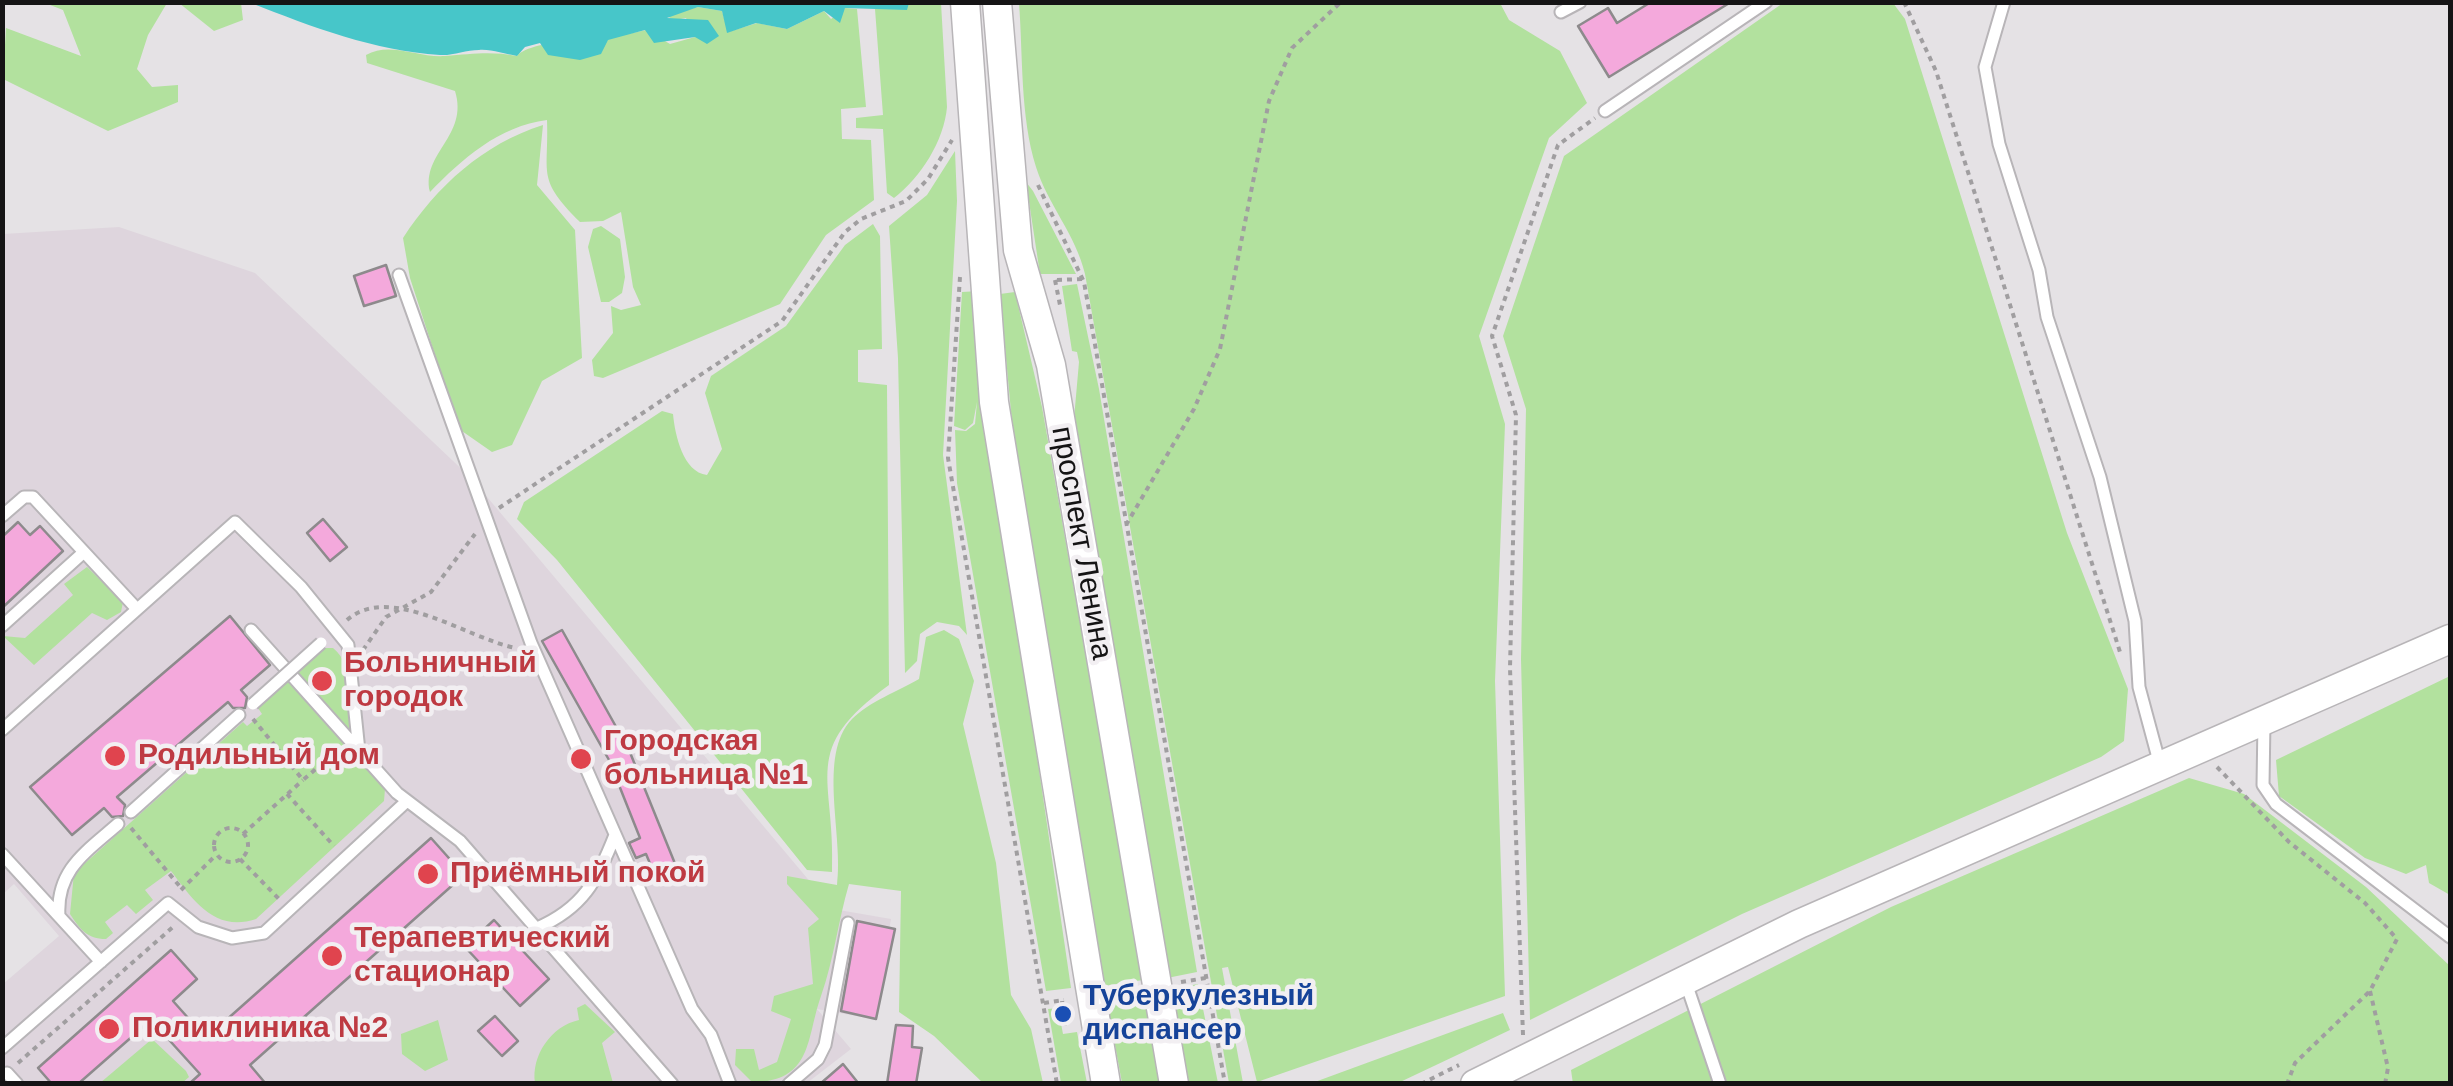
<!DOCTYPE html>
<meta charset="utf-8">
<style>
body{margin:0}
#map{position:relative;width:2453px;height:1086px;overflow:hidden;background:#e5e2e5;font-family:Arial,sans-serif}
canvas{display:block}
.frame{position:absolute;inset:0;border:5px solid #151415;pointer-events:none}
</style>
<div id="map">
<canvas width="2453" height="1086"></canvas>
<div class="frame"></div>
</div>
<script>
const ctx = document.querySelector('canvas').getContext('2d');
ctx.lineJoin = 'round';
function paint(path, color) { ctx.fillStyle = color; ctx.fill(path, 'evenodd'); }
function trace(path, color, width, dash) { ctx.strokeStyle = color; ctx.lineWidth = width; ctx.lineCap = dash ? 'butt' : 'round'; ctx.setLineDash(dash || []); ctx.stroke(path); }
function drawText(font, color, halo, rows, align = 'center') {
  ctx.font = font + ' Arial,sans-serif'; ctx.lineWidth = 9; ctx.setLineDash([]); ctx.textBaseline = 'middle'; ctx.strokeStyle = halo; ctx.fillStyle = color; for (const [text, x, y, turn = 0] of rows) {
    ctx.save(); ctx.translate(x, y); ctx.rotate((+turn || 0) * Math.PI / 180); ctx.textAlign = isNaN(turn) ? turn : align; if (halo) ctx.strokeText(text, 0, 0); ctx.fillText(text, 0, 0); ctx.restore();
  }
}
paint(new Path2D(`
 M119,227L255,273L472,479L833,909L891,919L873,1019L817,1009L851,1049L807,1083L3,1084V984L59,936L14,884L3,894V234Z`), '#ded5dd');
paint(new Path2D(`
 M45,3H167L148,35L137,69L152,87L178,85V102L108,131L3,79L6,28L81,56L63,10Z
 M179,3H241L243,20L214,31Z
 M909,3H941L947,107C944,141 921,177 894,198L887,193L883,129L856,128V118L883,115L875,9H906Z
 M1019,3H1500L1509,20L1560,51L1587,103L1549,138L1479,336L1505,424L1495,681L1505,996L1257,1082L1228,967L1222,968L1243,1083H1229L1085,274C1076,235 1048,205 1036,167C1020,116 1023,55 1019,3Z
 M1783,3H1893L1905,19L2067,533L2128,689L2124,741L2101,757L1742,914L1530,1020L1521,659L1526,409L1503,336L1564,156Z
 M698,7L722,11L728,32L757,23L787,29L824,11L831,19L845,8L857,9L866,107L841,109L842,139L871,140L874,200L826,235L780,304L603,378L594,376L592,360L613,333L611,306L621,310L641,305L633,287L621,212L603,221L580,222C536,178 549,175 547,120C499,126 462,159 430,192C421,153 469,136 455,91L367,63L366,55C390,41 418,58 445,56C472,54 490,51 517,56C532,38 615,39 646,30L670,44L695,37L686,18L669,21L670,14Z
 M543,125L537,185L575,230L582,358L542,381L512,445L492,452L459,429L410,278L403,238C437,186 483,144 543,125Z
 M955,151L957,201L943,455L967,635L959,626L937,622L920,634L917,661L905,673L898,358L889,226L927,195Z
 M1026,182L1033,191L1076,274H1040Z
 M873,224L880,236L882,349L858,350V382L887,385L889,685C798,751 836,775 832,872L807,870L557,560L517,519L524,502L662,411L673,414C675,435 683,472 707,475L722,449L705,393L711,376L786,326L845,245Z
 M601,226L620,239L625,277L622,293L609,302H601L588,247L593,229Z
 M1077,284L1099,389L1197,972L1167,978L1073,430L1079,362L1077,352L1072,351L1062,286Z
 M979,291L1026,681L1071,988L1046,991L957,483L955,430L966,431L975,424L977,402L973,423L965,430L954,426L962,292Z
 M1015,292L1042,407L1143,980L1103,986L1016,465L1000,294Z
 M87,567L123,602L121,612L107,620L92,613L34,665L3,636L25,638L73,595L64,584Z
 M944,630L959,639L974,681L963,724L996,863L1011,995L1031,1029L1043,1083H983L934,1036L899,1012L901,891L849,884C838,921 834,959 821,996C806,1038 813,1082 752,1082L735,1065L736,1049H754L759,1070L777,1062L791,1019L771,1011L774,996L813,984L808,928L819,919L787,884V876L837,885C844,836 817,755 852,719C869,702 898,691 919,679L926,637Z
 M323,648H333C356,665 353,722 349,748L385,789L384,801L256,919C215,933 193,900 171,871L145,890L153,900L136,914L127,905L105,922L113,933L106,939C87,939 80,929 70,914L74,873L243,722L247,726L262,714L258,708Z
 M2450,676V895L2429,883L2426,865L2406,874L2365,858L2279,796L2276,760Z
 M2189,778L2244,794L2366,887L2450,966V1083L1573,1084L1571,1070L1891,907Z
 M1198,984L1218,1083H1183L1167,990Z
 M1144,995L1160,1083H1122L1107,1002Z
 M585,1004L615,1032L602,1043L613,1083H535C531,1056 551,1026 579,1020L577,1008Z
 M1058,1008L1063,1034L1077,1032L1087,1083H1061L1048,1009Z
 M1503,1013L1510,1030L1398,1083H1312Z
 M438,1020L448,1060L425,1071L402,1054L401,1034Z
 M152,1039L186,1071L189,1077L182,1083H100Z`), '#b2e19e');
paint(new Path2D(`
 M251,3L909,2V3L907,10L845,8L840,23L824,11L787,29L756,23L727,33L722,11L698,7L667,18L708,20L719,36L707,44L695,37L654,43L645,30L608,40L601,54L580,60L548,55L540,43L525,47L517,56C505,54 491,49 479,50C466,50 452,56 440,55C375,51 312,27 251,3Z`), '#47c6c9');
const building = new Path2D(`
 M1651,2H1731L1609,77L1578,26L1608,8L1617,23Z
 M386,265L396,296L364,306L354,276Z
 M323,519L347,547L330,561L307,533Z
 M18,522L30,535L40,526L63,551L2,608V537Z
 M230,616L270,665L241,690L247,697L245,708H233L228,702L117,797L125,805L123,816L112,817L104,808L72,835L30,787Z
 M562,630L629,750L680,876L659,885L646,854L636,858L629,843L640,838L609,760L542,641Z
 M431,838L464,875L250,1065L266,1084H189L200,1074L151,1020L78,1084H52L38,1068L171,950L197,979L173,1001L206,1038Z
 M494,920L549,979L520,1006L465,947Z
 M857,921L895,929L876,1019L841,1011Z
 M495,1016L518,1041L502,1056L478,1031Z
 M896,1025L913,1026L912,1047L922,1048L916,1084H887Z
 M843,1064L859,1084H820Z`);
paint(building, '#f4a9dc');
trace(building, '#8d8a8c', 2.5);
const service = new Path2D(`
 M2004,2L1985,67L1999,144L2039,270L2047,317L2100,477L2135,621L2139,687L2160,765
 M1561,12L1580,2
 M1605,111L1766,2
 M399,275L531,643L692,1009L711,1035L730,1084
 M2,516L24,497H33L136,608
 M2,626L84,552
 M251,630L397,793L460,841L672,1084
 M2264,721L2263,785L2276,804L2450,937
 M2,730L235,522L301,587L348,645L359,751
 M131,812L239,715
 M2,854L101,962
 M59,916C56,870 86,852 118,824
 M537,928C583,908 597,881 615,835
 M1685,980L1720,1084
 M2,1048L168,903L198,927L232,938L264,933L407,801
 M7,1073L17,1084
 M789,1084L818,1059L825,1045L848,923`);
const tertiary = new Path2D(`
 M965,2L994,402L1106,1084
 M997,2L1018,250L1051,365L1174,1084
 M1475,1084L1799,924L2450,639`);
trace(service, '#b8b5b8', 15);
trace(tertiary, '#b8b5b8', 31);
trace(new Path2D(`
 M1904,2L1936,71L2120,652
 M1038,185L1084,282L1225,1084
 M960,277L948,458L1057,1084
 M1055,280L1060,305
 M1057,280L1082,279
 M499,508L782,321L845,232L861,219L906,201L928,179L952,140
 M1126,525L1194,409L1220,349L1269,101L1292,48L1341,2
 M347,620C390,582 468,639 516,648
 M363,650L386,617L431,592L475,534
 M253,719L303,780L338,750
 M2217,767L2289,842L2365,903L2397,939L2370,991L2295,1063L2287,1084
 M287,794L334,846
 M131,828L182,889
 M214 845a17 17 0 1 1 34 0a17 17 0 1 1-34 0Z
 M243,834L303,780
 M240,859L279,899
 M181,890L216,855
 M1181,982L1206,978
 M2370,991L2388,1068L2385,1084
 M1113,993L1133,990
 M1062,1001L1065,1027
 M1044,1003L1064,1000
 M1523,1035L1510,668L1516,415L1492,336L1558,145L1595,118
 M18,1063L173,927
 M1421,1084L1459,1065`), '#a09ea0', 4, [5, 5]);
trace(service, '#fff', 11);
trace(tertiary, '#fff', 28);
const serviceBridge = new Path2D(`
 M253,704L321,643`);
trace(serviceBridge, '#b8b5b8', 15, []);
trace(serviceBridge, '#fff', 11);
for (const [x, y, r, color] of [
 [322,681,12,"#e0444e"],
 [115,756,12,"#e0444e"],
 [581,759,12,"#e0444e"],
 [428,874,12,"#e0444e"],
 [332,956,12,"#e0444e"],
 [1063,1014,10,"#1a4fb4"],
 [109,1029,12,"#e0444e"]
]) { const dot = new Path2D(); dot.arc(x, y, r, 0, 2 * Math.PI); ctx.fillStyle = color; ctx.fill(dot); trace(dot, '#f2eff2', 4); }
drawText('30px', '#151415', '#f2eff2', [
 ["проспект Ленина",1081,543,80]
]);
drawText('bold 30px', '#be3a42', '#f2eff2', [
 ["Больничный",344,664],
 ["городок",344,698],
 ["Городская",604,742],
 ["больница №1",604,776],
 ["Родильный дом",138,756],
 ["Приёмный покой",450,874],
 ["Терапевтический",354,939],
 ["стационар",354,973],
 ["Поликлиника №2",132,1029]
], 'left');
drawText('bold 30px', '#164399', '#f2eff2', [
 ["Туберкулезный",1083,997],
 ["диспансер",1083,1031]
], 'left');
</script>
